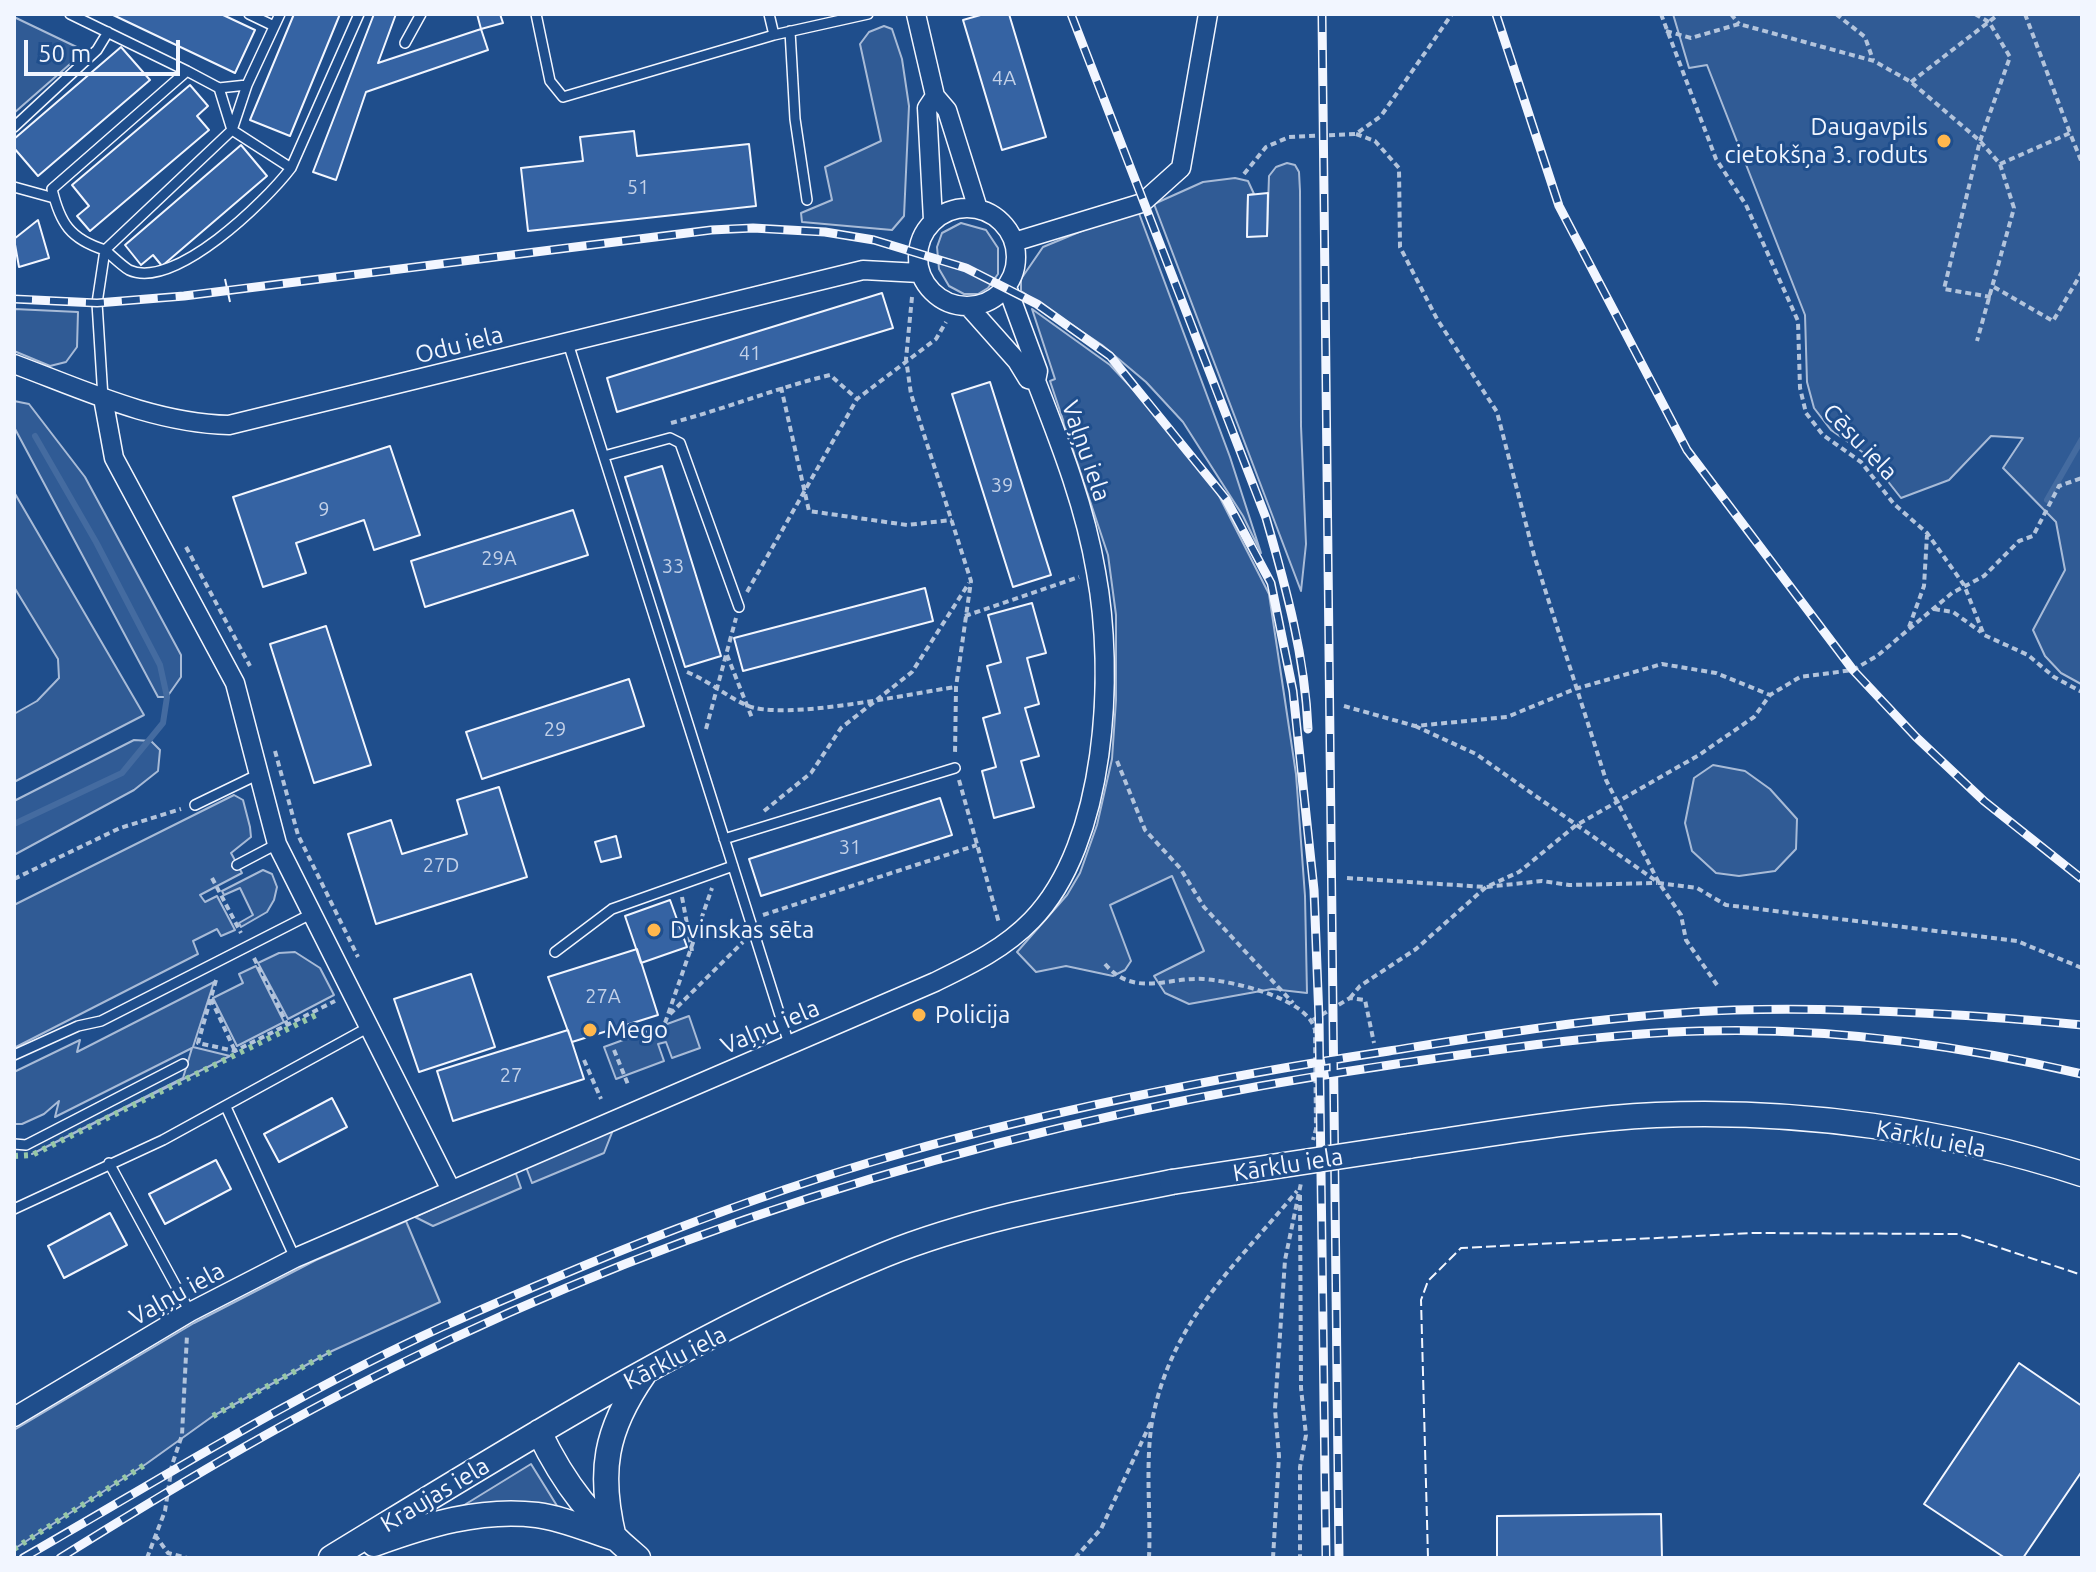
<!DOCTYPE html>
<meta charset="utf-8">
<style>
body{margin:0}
#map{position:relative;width:2096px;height:1572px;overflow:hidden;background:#1f4e8c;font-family:Ubuntu,sans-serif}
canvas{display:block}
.frame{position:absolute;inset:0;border:16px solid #f2f6ff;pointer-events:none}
.scale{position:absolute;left:24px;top:40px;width:156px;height:36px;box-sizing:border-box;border:4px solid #f2f6ff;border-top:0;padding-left:10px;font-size:24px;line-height:28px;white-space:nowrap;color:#f2f6ff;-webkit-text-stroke:6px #1f4e8c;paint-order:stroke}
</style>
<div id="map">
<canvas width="2096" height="1572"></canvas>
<div class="frame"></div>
<div class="scale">50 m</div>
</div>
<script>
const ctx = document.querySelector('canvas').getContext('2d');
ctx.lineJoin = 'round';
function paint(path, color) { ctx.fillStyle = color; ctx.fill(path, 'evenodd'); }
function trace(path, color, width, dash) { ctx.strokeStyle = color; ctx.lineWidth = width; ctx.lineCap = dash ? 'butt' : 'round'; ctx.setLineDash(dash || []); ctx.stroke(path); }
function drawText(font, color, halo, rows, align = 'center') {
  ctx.font = font + ' Ubuntu,sans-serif'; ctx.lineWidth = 6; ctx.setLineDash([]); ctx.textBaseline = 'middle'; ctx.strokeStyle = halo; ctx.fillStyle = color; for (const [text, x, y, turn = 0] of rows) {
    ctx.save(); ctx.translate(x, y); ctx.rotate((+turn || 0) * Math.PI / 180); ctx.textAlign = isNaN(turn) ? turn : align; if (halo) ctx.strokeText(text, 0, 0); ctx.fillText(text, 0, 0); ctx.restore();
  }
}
const built = new Path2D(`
 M1673,14H2082L2081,684L2061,673L2045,656L2033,630L2065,570L2056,522L2003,468L2023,438L1991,436L1949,480L1901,498L1868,456L1831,430L1814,408L1807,382L1805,315L1707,65L1689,68Z
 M14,17L85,51L14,113Z
 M884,26L892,29L902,59L909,106L904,216L892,230L802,222L801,213L832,200L825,167L881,141L860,44L869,32Z
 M1287,163L1295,165L1299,172L1300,191L1301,426L1306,544L1301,591L1154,204L1203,182L1235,178L1248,181L1254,194L1248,195L1247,236H1267L1269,176L1276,167Z
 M1137,208L1230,457L1261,553L1243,516L1183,422L1146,382L1102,345L1021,291V279L1043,247Z
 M961,223L986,230L998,248V274L988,288L978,294H964L949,286L939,269L937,247L942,233Z
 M14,309L78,312L77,347L66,362L50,366L14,351Z
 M1032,309L1110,365L1175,434L1212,482L1269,594L1296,774L1305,896L1307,993L1272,989L1189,1004L1165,993L1154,976L1204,951L1172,876L1110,905L1131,961L1125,970L1113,976L1066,966L1036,972L1017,952L1067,895L1080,873L1097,825L1112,759L1116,700V615L1108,555L1050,381L1055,379Z
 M14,401L29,404L85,477L181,655V677L167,697H158L14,427Z
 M14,492L144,715L14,782V714L37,701L59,678L58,659L14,587Z
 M134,740L151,741L160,750L158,771L134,790L14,855V801Z
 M1713,765L1745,771L1770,789L1797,819L1796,849L1775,871L1739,876L1716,873L1692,851L1685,823L1694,778Z
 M234,795L243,800L250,827L251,837L231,853L242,873L200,895L205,902L217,896L235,930L221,936L217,929L193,941L198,954L14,1048V905Z
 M263,870L272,874L277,887L274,900L267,912L241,927L239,923L253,915L240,888L224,895L222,891Z
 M295,952L320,968L334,995L288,1019L258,963L279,953Z
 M256,966L284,1022L237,1046L213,998L243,983L239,974Z
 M214,982L193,1047L230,1056L32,1154L183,1078L192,1048L55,1117L59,1101L44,1114L22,1124H14V1072L80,1040L77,1052Z
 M689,1016L700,1048L672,1058L666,1042L658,1044L664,1061L616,1079L604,1047Z
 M613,1130L604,1153L532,1183L526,1167Z
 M515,1171L521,1188L433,1226L415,1217Z
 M406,1221L440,1302L332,1351L213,1416L146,1464L14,1549V1430L194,1323L316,1260Z
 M531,1464L559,1509L461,1507Z`);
paint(built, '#305b95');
trace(built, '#a8bbd7', 2);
trace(new Path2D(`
 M2047,500L2082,439
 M14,824L122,773L163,723L167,697L160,665L96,542L35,436`), '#446ba0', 6);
const building = new Path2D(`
 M111,14H221L255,30L235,73Z
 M294,14H340L290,136L250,120Z
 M374,14H396L378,63L481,29L488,50L366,92L336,180L313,172Z
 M477,14H500L503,23L481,29Z
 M984,14H1009L1046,137L1002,150L963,20Z
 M121,47L150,80L38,176L14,148V139Z
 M190,85L208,106L197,116L209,130L90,231L77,216L89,206L72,185Z
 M634,131L637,156L749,144L756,206L528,231L521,168L583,161L580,137Z
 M241,145L267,176L162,266L153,255L141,265L125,245Z
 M1268,193L1267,236L1247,237L1248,195Z
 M38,220L49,258L19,267L14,239Z
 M882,293L893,328L617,412L607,378Z
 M990,382L1051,575L1013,587L952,394Z
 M390,446L420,535L374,550L364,520L296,543L306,573L263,587L233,497Z
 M662,466L721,656L685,667L625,477Z
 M573,510L588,555L425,607L411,561Z
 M925,588L933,621L743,671L734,638Z
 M1032,603L1046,653L1027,658L1039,704L1025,708L1039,756L1021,761L1034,807L994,818L982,771L996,767L983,718L1000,713L987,666L1001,662L988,615Z
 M326,626L371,765L314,783L270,644Z
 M629,679L644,726L482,779L466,732Z
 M499,787L527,877L376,924L348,834L391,820L402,854L467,834L457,800Z
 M940,798L952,835L761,896L749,859Z
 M616,836L621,857L601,862L595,842Z
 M670,900L687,947L641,963L625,916Z
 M637,949L658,1015L572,1042L548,977Z
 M471,974L495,1047L419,1072L394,999Z
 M568,1030L584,1079L453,1121L437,1071Z
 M332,1098L347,1127L279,1162L264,1134Z
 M216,1160L231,1189L165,1224L149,1194Z
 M110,1213L127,1245L64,1278L48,1246Z
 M2019,1363L2082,1406V1471L2023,1558H2005L1924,1504Z
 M1661,1514L1662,1558H1497V1516Z`);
paint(building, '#3563a3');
trace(building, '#f2f6ff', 2);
const service = new Path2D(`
 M70,14L187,71
 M249,14L274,26
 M536,14L550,81L563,97L774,35L868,14
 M769,14L774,35
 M790,31L795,119L807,200
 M405,43L421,14
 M247,85L232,130L291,168L359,14
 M219,88L247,85L280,14
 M14,127L97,50L108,32
 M14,187L54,198
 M568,343L789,1044
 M103,398L97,303L105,250C70,239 60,223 52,189L187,71L219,88L232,130L105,250C112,256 121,265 129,270C174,291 266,201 291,168
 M604,456L670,438L680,443L739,607
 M195,805L259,774
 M724,839L955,768
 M237,865L277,844
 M555,952L612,909L733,866
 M14,1055L78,1026L101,1021L311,914
 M226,1107L295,1258
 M14,1144L26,1145L183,1064
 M109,1163L190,1312
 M14,1209L163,1140L369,1027`);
const minor = new Path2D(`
 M916,14L935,96L947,110L978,209
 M918 257a49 49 0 1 1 98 0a49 49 0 1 1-98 0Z
 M933,220L927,108L935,96
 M1014,242L1142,203L1181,168L1208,14
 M969,307L1017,361L1028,379L1036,381
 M14,364C84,390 153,423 229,425L863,270L920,273
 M103,398L114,458L235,683L277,844L451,1190
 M14,1417L190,1312L295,1258L935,982C970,965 1004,949 1032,920C1107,843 1115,673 1096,572C1085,506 1060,443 1036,381L1038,371L1007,287`);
const tertiary = new Path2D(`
 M1409,1146C1491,1134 1574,1119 1656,1115C1798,1109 1948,1130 2082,1174
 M539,1432C565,1486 592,1519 638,1558
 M614,1538C598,1472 605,1430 644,1374
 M374,1544C426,1525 481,1508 537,1515C562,1518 589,1530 614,1538
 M331,1558C510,1449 690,1335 884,1255C976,1218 1076,1201 1172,1182`);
trace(service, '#f2f6ff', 12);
trace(minor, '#f2f6ff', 21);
trace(tertiary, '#f2f6ff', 27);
trace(new Path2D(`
 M1661,14L1716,159L1746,205L1798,321L1800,388L1806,413L1823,435L1861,462L1894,504L1927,533L1964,585L1984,635L2028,655L2054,677L2082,692
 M1731,14L1739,24
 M1836,14L1865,37L1873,60
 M1975,14L1989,22L2010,57L1980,141L1944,289L1991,297
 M2025,14L2070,133
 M1666,31L1691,38L1739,24L1874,61L1911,82L1980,141L2000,164L2014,208L1977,341
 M1911,82L1999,14
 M1356,134L1375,141L1399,168L1400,247L1437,319L1497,412L1534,555L1606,780L1659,883L1681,915L1686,940L1717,985
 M2000,164L2070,133L2082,163
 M1244,174L1266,147L1289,137L1356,134L1381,116L1452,14
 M1994,287L2053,321L2082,272
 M912,297L906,359L911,394L971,581L956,687L955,755
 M781,387L809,511L907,525L952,520
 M671,423C725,409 776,388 830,375L857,399L936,339L946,322
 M186,547L250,666
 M747,592L857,399
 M1934,609L1953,612L1981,632
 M965,616L1079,577
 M1909,627L1924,586L1927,535
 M727,655L752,718
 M687,672C709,681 726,696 746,705C782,722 912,693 956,687
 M1344,706L1415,726L1507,717L1575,689L1662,664L1716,673L1770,695
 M1415,726L1476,754L1659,883L1697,888L1726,905L2017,941L2082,968
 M706,729L736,618
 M275,751L298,835L358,957
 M1117,761L1145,830L1180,868L1204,907L1293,1003
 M959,780L999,923
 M764,811L811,773L841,728L912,672L969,583
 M212,878L241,933
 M1347,878L1486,887L1542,881L1569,885L1657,883
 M14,879L120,828L181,809
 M682,897L692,951
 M763,915L977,845
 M254,958L287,1024
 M1105,964C1134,998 1167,977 1203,979C1232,981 1308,998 1315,1030L1316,1129L1313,1140
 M216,980L198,1043L235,1051L335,1001
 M1350,998L1360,986L1416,949L1486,887L1519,872L1575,826L1699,755L1754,717L1770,695L1800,677L1853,670L1877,656L1952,593L1984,576L2019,541L2033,536L2059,486L2082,478
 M211,999L235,1051
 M670,1014L743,942
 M1313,1020L1350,998L1365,1000L1374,1043
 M665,1023L712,888
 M614,1050L629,1087
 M584,1060L601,1099
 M1300,1195L1301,1388L1306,1435L1300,1467V1558
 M155,1535L168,1553L187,1558
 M147,1558L165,1511L172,1465L182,1435L187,1335
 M1075,1558L1101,1529L1151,1422
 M1149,1558C1151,1514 1145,1465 1152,1422C1170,1322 1236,1265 1297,1191
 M1273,1558L1279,1456L1275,1409L1285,1260L1301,1183`), '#b3c4dc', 4, [6, 4]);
trace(service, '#1f4e8c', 9);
trace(minor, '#1f4e8c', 18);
trace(tertiary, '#1f4e8c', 24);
const rail = new Path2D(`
 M1071,14L1266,518C1286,588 1305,656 1308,729
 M1322,14L1339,1558
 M1496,14L1559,206L1687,450L1853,670L1916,737L1984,801L2082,879
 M14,299L97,303L184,296L711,230L753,228L825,232L874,240L966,268L1037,304L1110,356L1226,499L1271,583L1293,691L1314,890L1319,1019L1326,1558
 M23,1558C161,1479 297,1393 442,1327C590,1261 743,1198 899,1154C1060,1108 1224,1076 1389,1051C1503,1033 1618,1014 1734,1010C1850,1007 1967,1014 2082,1025
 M60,1558C169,1490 279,1424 394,1367C710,1209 1053,1113 1403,1063C1502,1049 1601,1034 1700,1031C1827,1027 1959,1045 2082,1074`);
trace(rail, '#f2f6ff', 9);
trace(rail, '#1f4e8c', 6, [18]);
const tertiaryBridge = new Path2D(`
 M1172,1182L1409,1146`);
trace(tertiaryBridge, '#f2f6ff', 27, []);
trace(tertiaryBridge, '#1f4e8c', 24);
trace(new Path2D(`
 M14,1156L32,1155L318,1014
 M213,1416L332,1351
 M14,1549L146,1464`), '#97c8a6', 6, [4, 6]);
trace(new Path2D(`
 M225,279L230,302
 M1428,1558L1421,1300L1428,1281L1461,1248L1754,1233L1958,1234L2082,1275`), '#f2f6ff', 2, [10, 4]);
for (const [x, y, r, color] of [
 [1944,141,8,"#ffb74d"],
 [654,930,8,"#ffb74d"],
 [919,1015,8,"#ffb74d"],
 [590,1030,8,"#ffb74d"]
]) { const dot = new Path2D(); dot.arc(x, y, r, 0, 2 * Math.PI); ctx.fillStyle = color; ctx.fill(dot); trace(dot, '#1f4e8c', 3); }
drawText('20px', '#c3d1e8', null, [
 ["4A",1004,78],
 ["51",638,187],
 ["41",750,353],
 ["39",1002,485],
 ["9",324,509],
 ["29A",499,558],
 ["33",673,566],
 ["29",555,729],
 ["31",850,847],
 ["27D",441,865],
 ["27A",603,996],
 ["27",511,1075]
]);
drawText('24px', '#f2f6ff', '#1f4e8c', [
 ["Daugavpils",1928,127,"right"],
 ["cietokšņa 3. roduts",1928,155,"right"],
 ["Dvinskas sēta",670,930],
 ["Policija",935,1015],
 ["Mego",606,1030]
], 'left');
drawText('24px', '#f2f6ff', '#1f4e8c', [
 ["Odu iela",459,345,-14],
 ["Cēsu iela",1860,442,46],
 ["Vaļņu iela",1086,451,71],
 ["Vaļņu iela",770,1027,-23],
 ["Kārklu iela",1931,1139,11],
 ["Kārklu iela",1288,1165,-9],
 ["Vaļņu iela",177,1294,-29],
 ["Kārklu iela",675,1358,-27],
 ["Kraujas iela",435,1495,-31]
]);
</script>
